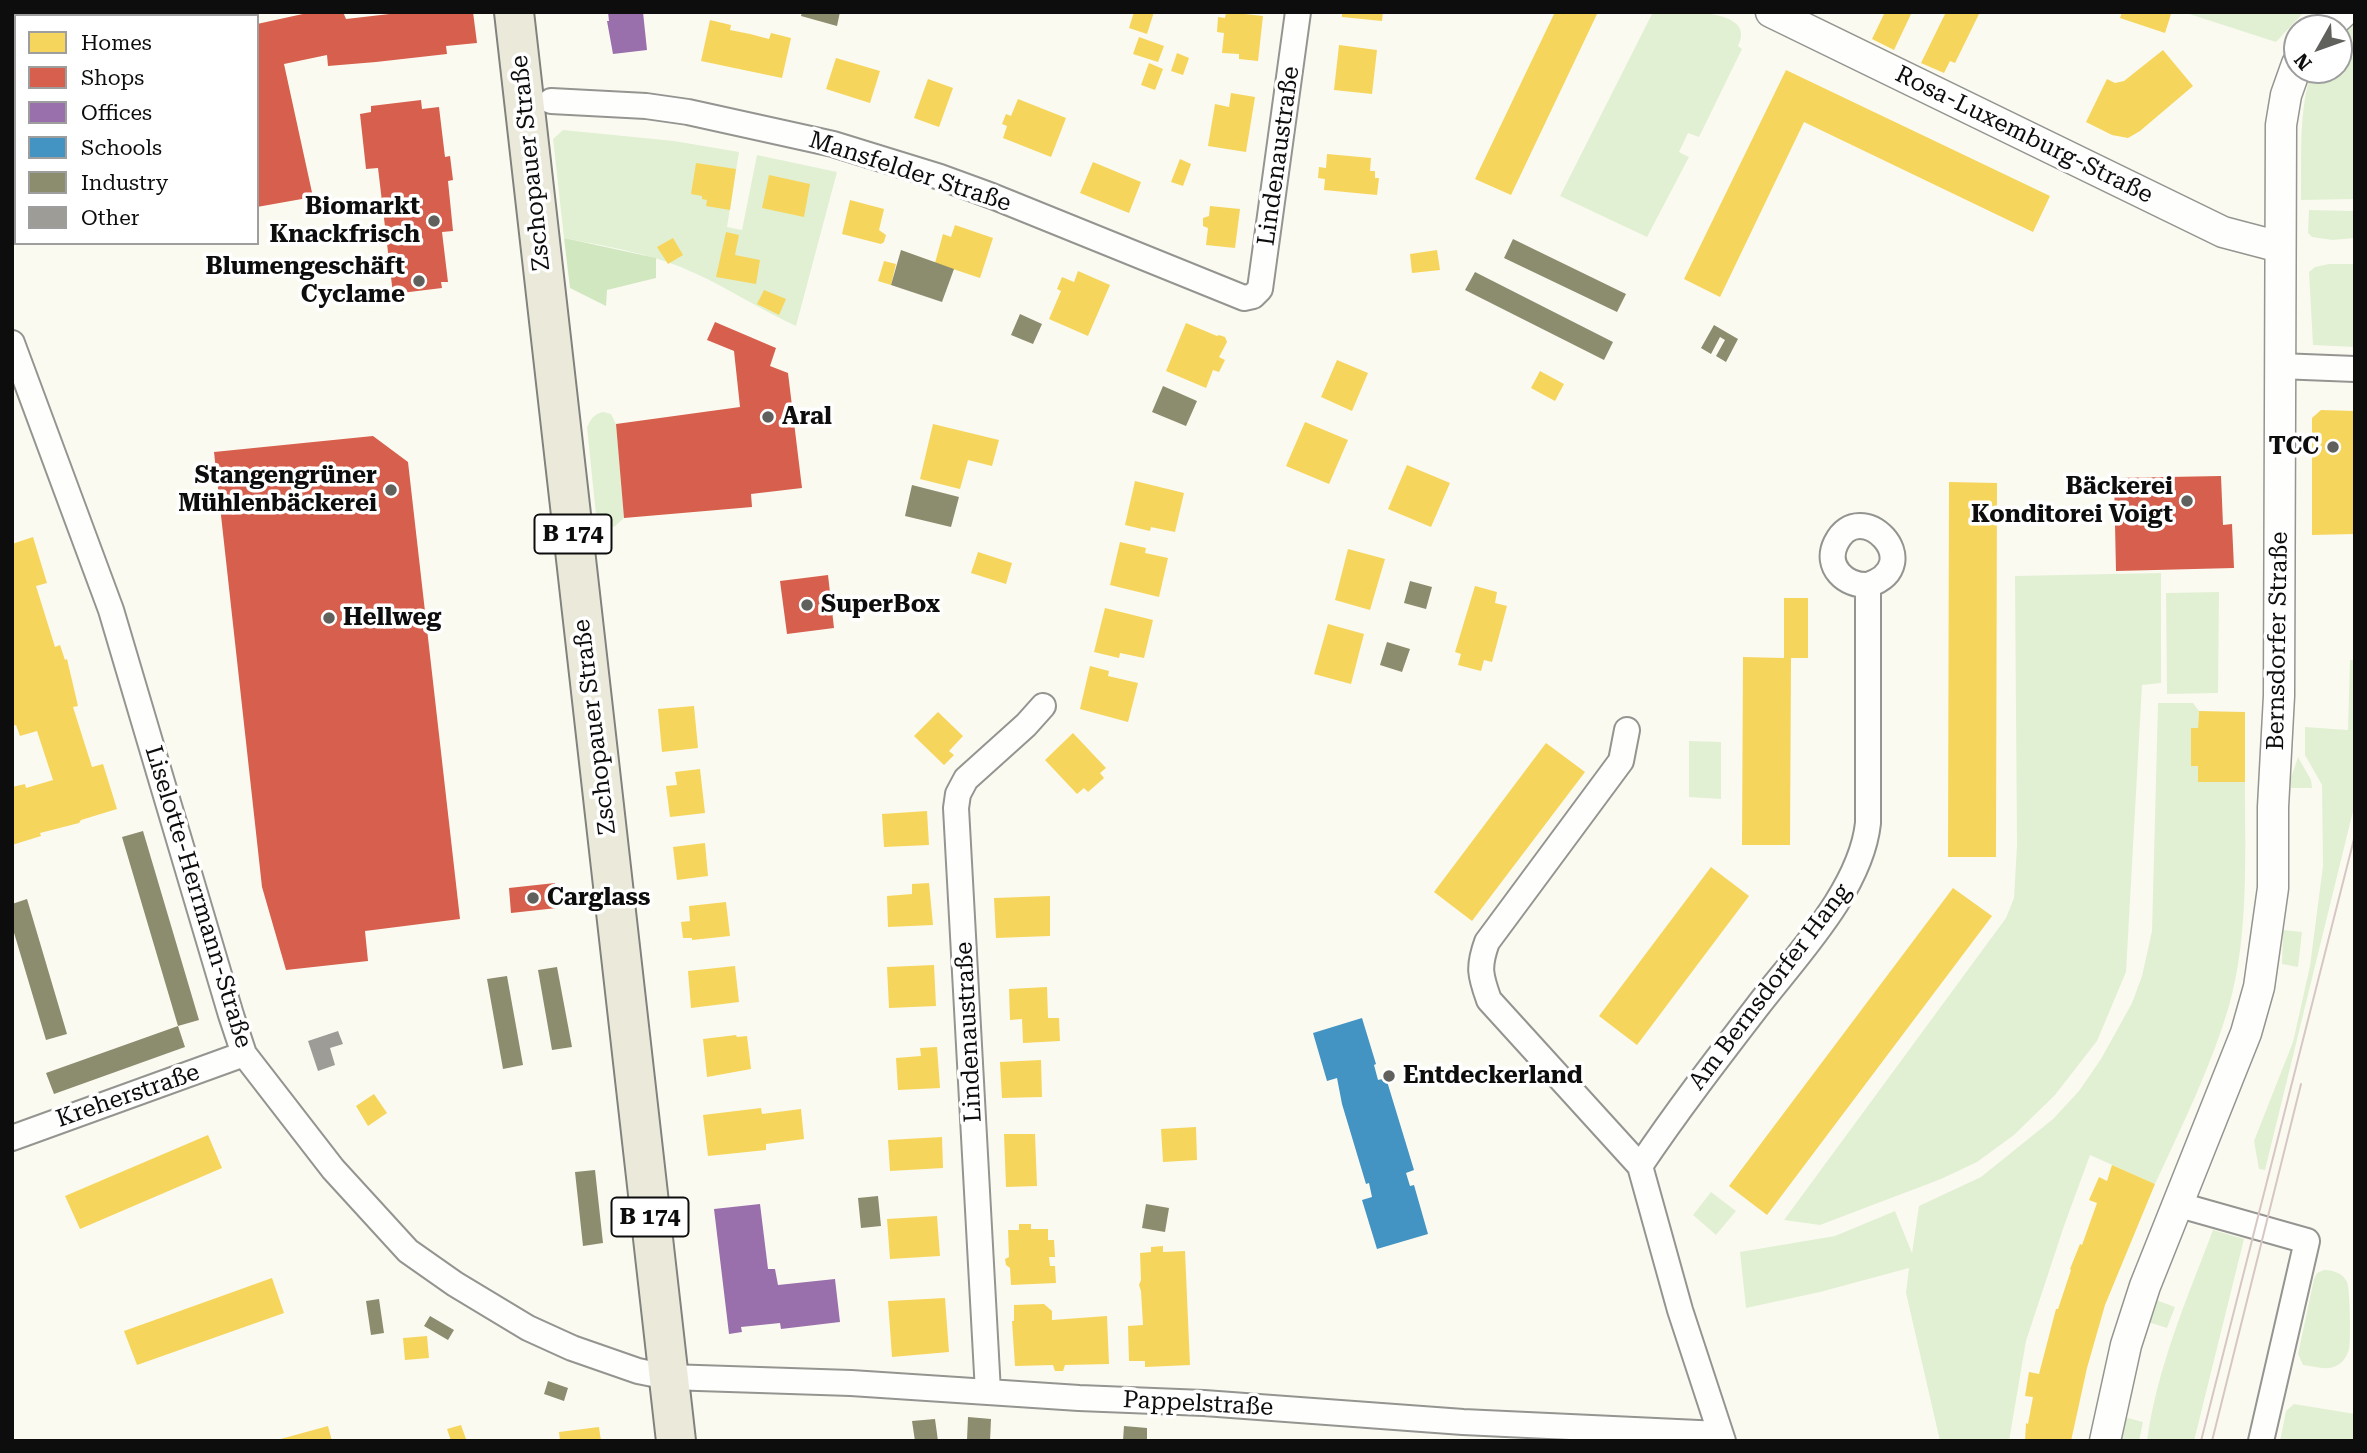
<!DOCTYPE html>
<meta charset="utf-8">
<style>
body{margin:0}
#map{position:relative;width:2367px;height:1453px;overflow:hidden;background:#fbfaf1;font-family:"Roboto Serif",serif}
canvas{display:block}
.frame{position:absolute;inset:0;border:14px solid #0d0d0d;pointer-events:none}
.legend{position:absolute;left:14px;top:14px;width:245px;height:231px;box-sizing:border-box;background:#fff;border:2px solid #9e9e9e;margin:0;padding:9px 12px;list-style:none;font-size:21px;color:#0d0d0d}
.legend li{display:flex;align-items:center;gap:14px;height:35px}
.legend b{width:35px;border:2px solid #9e9e9e}
.north{position:absolute;left:2283px;top:14px;width:70px;height:70px;box-sizing:border-box;background:#fff;border:2px solid #9e9e9e;border-radius:50%;rotate:230deg;font-size:19px;font-weight:700;line-height:28px;text-align:center;color:#0d0d0d}
.north::after{content:'';display:block;margin:auto;width:24px;height:32px;background:#60605d;clip-path:polygon(50% 0,100% 100%,50% 72%,0 100%)}
</style>
<div id="map">
<canvas width="2367" height="1453"></canvas>
<div class="frame"></div>
<ul class="legend">
<li><b style="height:19px;background:#f6d55c"></b>Homes</li>
<li><b style="height:19px;background:#d6604d"></b>Shops</li>
<li><b style="height:19px;background:#9970ab"></b>Offices</li>
<li><b style="height:19px;background:#4393c3"></b>Schools</li>
<li><b style="height:19px;background:#8c8c6e"></b>Industry</li>
<li><b style="height:19px;background:#9e9c97"></b>Other</li>
</ul>
<div class="north">N</div>
</div>
<script>
const ctx = document.querySelector('canvas').getContext('2d');
ctx.lineJoin = 'round';
function paint(path, color) { ctx.fillStyle = color; ctx.fill(path, 'evenodd'); }
function trace(path, color, width, dash) { ctx.strokeStyle = color; ctx.lineWidth = width; ctx.lineCap = dash ? 'butt' : 'round'; ctx.setLineDash(dash || []); ctx.stroke(path); }
function drawText(font, color, halo, rows, align = 'center') {
  ctx.font = font + ' "Roboto Serif",serif'; ctx.lineWidth = 7; ctx.setLineDash([]); ctx.textBaseline = 'middle'; ctx.strokeStyle = halo; ctx.fillStyle = color; for (const [text, x, y, turn = 0] of rows) {
    ctx.save(); ctx.translate(x, y); ctx.rotate((+turn || 0) * Math.PI / 180); ctx.textAlign = isNaN(turn) ? turn : align; if (halo) ctx.strokeText(text, 0, 0); ctx.fillText(text, 0, 0); ctx.restore();
  }
}
paint(new Path2D(`
 M1653,12C1673,12 1759,6 1738,46L1742,49L1699,137L1688,133L1679,152L1689,157L1647,237L1560,196Z
 M2183,12H2304L2276,42Z
 M2355,15V199L2301,200C2302,156 2298,112 2312,70H2339V30Z
 M563,130L674,141L739,152L727,227L742,230L757,155L837,172L796,326C748,304 705,272 654,258C625,249 594,244 564,238L553,139Z
 M2309,210L2355,211V238L2332,240L2312,237L2308,233Z
 M2329,264H2355V347L2313,345L2309,272L2315,267Z
 M603,412L611,414L616,424L624,518L614,527L606,525L596,515L587,427C591,419 594,414 603,412Z
 M2161,573V683L2142,685L2126,972L2097,1041L2055,1095L2014,1135L1977,1162L1941,1179L1820,1225L1784,1220L2006,918L2014,898L2017,846L2015,576Z
 M2219,592L2218,693L2167,694L2166,593Z
 M2350,660H2355V803L2265,1170L2259,1169L2254,1141L2293,1042L2310,966L2323,866L2322,785L2305,755V727L2348,730Z
 M2158,703H2193L2199,711L2198,728H2191V765L2198,766V782H2245C2245,854 2249,936 2229,1006C2211,1067 2182,1126 2155,1184L2090,1155L2064,1226L2026,1341L2009,1441H1940L1906,1293L1909,1268L1820,1292L1746,1308L1740,1252L1835,1236L1895,1211L1912,1253L1919,1206L1981,1177L2053,1119L2079,1091L2101,1059L2132,1003L2142,976L2152,931Z
 M1689,741L1721,742V799L1689,797Z
 M2298,757L2311,780L2312,788H2291V778Z
 M2283,930L2302,932L2298,967L2282,964Z
 M1711,1192L1736,1211L1716,1235L1693,1215Z
 M2213,1230L2244,1239L2194,1441H2147C2157,1367 2187,1299 2213,1230Z
 M2324,1270C2333,1270 2343,1273 2347,1282C2350,1289 2351,1341 2349,1349C2347,1356 2343,1363 2336,1366C2326,1371 2313,1366 2303,1365L2298,1354L2314,1279L2317,1273Z
 M2156,1300L2175,1307L2167,1328L2148,1322Z
 M2294,1404L2355,1414V1441H2280L2286,1411Z
 M2124,1417L2143,1422L2139,1441L2117,1440Z`), '#e1f0d2');
paint(new Path2D(`
 M564,238L656,258V278L607,290L606,306L570,288Z`), '#d0e7c0');
paint(new Path2D(`
 M1134,12H1154L1147,34L1129,28Z
 M1226,12L1263,16L1258,61L1239,59V54L1222,53L1224,33L1217,32L1218,17L1225,18Z
 M1342,12H1383L1382,21L1342,17Z
 M1555,12H1598L1511,195L1475,179Z
 M1885,12H1912L1894,50L1872,39Z
 M1946,12H1980L1955,63L1950,61L1944,73L1921,63Z
 M2122,12H2166L2171,14L2165,33L2120,18Z
 M710,20L731,25L730,30L750,34L769,39L771,33L791,38L782,78L701,61Z
 M1139,37L1164,46L1158,62L1133,54Z
 M1339,45L1377,50L1372,94L1334,90Z
 M2163,50L2193,86L2140,131L2128,138L2112,135L2086,122L2107,79L2115,83L2124,81Z
 M1177,53L1189,58L1183,75L1171,71Z
 M836,58L880,71L870,103L826,89Z
 M1149,63L1163,69L1155,90L1141,85Z
 M1786,70L2050,196L2033,232L1804,122L1720,297L1684,279Z
 M928,79L953,88L939,127L914,118Z
 M1231,93L1255,97L1246,152L1208,146L1215,104L1229,107Z
 M1018,99L1066,118L1051,157L1003,138L1007,126L1002,124L1006,114L1011,116Z
 M1327,154L1371,158L1370,171H1375V178H1379L1377,195L1324,190L1325,179L1318,178L1319,167L1326,168Z
 M1180,159L1191,164L1183,186L1171,182Z
 M1093,162L1141,182L1129,213L1080,193Z
 M696,163L736,169L730,210L706,206L707,200L702,199V196L691,194Z
 M769,175L810,184L804,217L762,208Z
 M850,200L884,209L879,230L886,235L884,242L881,244L842,234Z
 M1210,206L1240,209L1235,248L1206,245L1208,228L1203,226V218L1209,216Z
 M955,225L993,238L980,278L935,263L943,234L951,237Z
 M726,232L739,235L735,255L760,260L756,284L716,277Z
 M673,238L683,255L668,264L657,247Z
 M1437,250L1440,270L1412,273L1410,254Z
 M884,261L896,264L891,285L878,281Z
 M1078,271L1110,285L1088,336L1049,319L1061,291L1057,289L1062,277L1074,282Z
 M764,290L786,299L779,315L757,304Z
 M1186,323L1217,336L1219,335L1225,337L1227,342L1219,357L1225,360L1219,372L1213,370L1206,388L1166,371Z
 M1337,360L1368,373L1352,411L1321,397Z
 M1540,371L1564,384L1555,401L1531,388Z
 M2321,410L2355,411V534L2312,535V418Z
 M1305,422L1348,440L1329,484L1286,466Z
 M933,424L999,440L992,466L968,460L960,489L920,479Z
 M1407,465L1450,483L1431,527L1388,509Z
 M1135,481L1184,493L1175,532L1151,527L1150,531L1125,525Z
 M1949,482L1997,483L1996,857H1948Z
 M33,537L47,583L36,586L55,647L60,645L65,660L67,659L78,706L73,707L92,767L103,764L117,809L81,820L79,823L40,833L41,836L12,845V787L25,784L26,788L53,780L37,731L20,736L16,725L12,726V544Z
 M1120,542L1146,548L1145,553L1168,558L1159,597L1110,585Z
 M1348,549L1385,559L1370,610L1335,600Z
 M978,552L1012,563L1006,584L971,573Z
 M1475,586L1497,592L1495,603L1507,606L1492,662L1484,660L1481,671L1458,665L1461,654L1455,652Z
 M1784,598H1808V658H1791L1790,845H1742L1743,657L1784,658Z
 M1105,608L1153,620L1144,658L1120,653L1119,658L1094,652Z
 M1328,624L1364,634L1351,684L1314,674Z
 M1090,666L1109,671L1108,676L1138,683L1128,722L1080,709Z
 M694,706L698,748L662,752L658,709Z
 M2199,711L2245,712V782H2198V766H2191V728H2198Z
 M938,712L963,736L949,751L954,755L944,765L914,736Z
 M1073,733L1106,768L1100,773L1104,778L1088,792L1084,788L1077,794L1045,760Z
 M1546,743L1585,772L1472,921L1434,892Z
 M700,769L705,813L670,817L666,786L677,785L675,772Z
 M927,811L929,845L884,847L882,814Z
 M705,843L708,876L677,880L673,847Z
 M1711,867L1749,896L1637,1045L1599,1016Z
 M929,883L933,925L888,927L887,896L912,894V884Z
 M1953,888L1992,916L1767,1215L1729,1186Z
 M1050,896V936L996,938L994,898Z
 M726,902L730,936L692,940V938H683L681,922L690,921L689,906Z
 M934,965L936,1006L889,1008L887,967Z
 M735,966L739,1002L691,1008L688,971Z
 M1047,987L1048,1018H1059L1060,1041L1023,1043L1022,1019L1010,1020L1009,989Z
 M736,1035L737,1037L747,1036L751,1069L707,1077L703,1039Z
 M937,1047L940,1088L898,1090L896,1058L921,1056L920,1048Z
 M1041,1060L1042,1097L1002,1098L1000,1062Z
 M374,1094L387,1113L368,1126L356,1106Z
 M761,1108L762,1114L801,1109L804,1139L766,1144V1150L708,1156L703,1115Z
 M1196,1127L1197,1160L1163,1162L1161,1129Z
 M1004,1134H1035L1037,1186L1006,1187Z
 M208,1135L222,1168L80,1229L65,1196Z
 M942,1137L943,1168L890,1171L888,1140Z
 M2112,1165L2155,1184L2105,1305L2087,1368L2071,1441H2025L2026,1423L2028,1424L2033,1397L2025,1396L2029,1372L2039,1374L2056,1309H2058L2071,1270L2070,1269L2080,1244L2082,1245L2097,1203L2089,1200L2099,1177L2107,1181Z
 M937,1216L940,1256L890,1259L887,1219Z
 M1019,1224H1031V1229H1048V1240H1054L1055,1257H1049L1050,1266H1055L1056,1283L1011,1285L1010,1268L1006,1265L1005,1259L1009,1257L1008,1230H1019Z
 M1163,1246V1252L1185,1251L1190,1365L1145,1367V1361H1129L1128,1326L1143,1325L1141,1291L1139,1285L1141,1280L1140,1253L1151,1252V1247Z
 M272,1278L284,1313L137,1365L124,1331Z
 M945,1298L949,1352L892,1357L888,1301Z
 M1044,1304L1052,1311V1320L1107,1316L1109,1364L1065,1365L1063,1371H1055L1053,1365L1015,1366L1012,1321H1014V1305Z
 M427,1336L429,1358L405,1360L403,1338Z
 M461,1425L466,1439L451,1441L447,1429Z
 M328,1426L332,1441H277V1440Z
 M599,1427L601,1441H560L559,1432Z`), '#f6d55c');
paint(new Path2D(`
 M54,12H103L104,16H55Z
 M141,12H255L256,16H142Z
 M312,12H343L346,19L407,12H473L477,43L446,46L447,54L376,62L328,66L327,55L284,64L313,197L257,207V24Z
 M421,100L422,109L439,107L445,157L450,156L453,180L448,181L453,231L442,232L448,282H441L442,288L393,294L378,168L366,169L360,114L371,112V106Z
 M715,322L776,348L770,366L788,373L802,488L751,494L752,507L624,518L616,424L740,407L734,351L707,340Z
 M373,436L408,462L460,919L365,931L368,961L286,970L262,887L214,452Z
 M2221,476L2223,525L2232,524L2234,568L2116,571L2114,478Z
 M828,575L834,628L787,634L780,581Z
 M555,883L557,908L511,913L509,888Z`), '#d6604d');
paint(new Path2D(`
 M608,12H643L647,50L613,54L607,21H609Z
 M760,1204L768,1269H775L778,1285L835,1279L840,1322L781,1329L780,1323L741,1327L742,1332L729,1334L714,1209Z`), '#9970ab');
paint(new Path2D(`
 M1362,1018L1376,1064L1374,1065L1378,1080L1386,1078L1414,1170L1406,1173L1410,1186L1414,1185L1428,1234L1377,1249L1362,1200L1372,1197L1369,1183L1366,1184L1342,1104L1337,1078L1327,1081L1313,1033Z`), '#4393c3');
paint(new Path2D(`
 M802,12H840L837,26L801,16Z
 M1513,239L1626,294L1617,312L1504,258Z
 M901,250L954,269L942,302L891,285Z
 M1475,272L1613,342L1604,360L1465,290Z
 M1020,314L1042,324L1033,344L1011,335Z
 M1714,325L1738,339L1726,362L1716,356L1725,340L1720,337L1711,354L1701,348Z
 M1163,386L1197,401L1186,426L1152,412Z
 M912,485L959,497L951,527L905,516Z
 M1410,581L1432,587L1426,609L1404,603Z
 M1387,642L1410,649L1402,672L1380,665Z
 M143,831L199,1020L178,1026L122,837Z
 M27,899L67,1034L46,1040L12,926V904Z
 M557,967L572,1047L552,1050L538,970Z
 M507,976L523,1065L503,1069L487,979Z
 M178,1026L185,1047L54,1094L46,1073Z
 M595,1170L603,1243L583,1246L575,1172Z
 M878,1196L881,1226L861,1228L858,1198Z
 M1146,1204L1169,1208L1165,1232L1142,1228Z
 M379,1299L384,1333L371,1335L366,1301Z
 M430,1316L454,1330L448,1340L424,1326Z
 M548,1381L568,1388L564,1401L544,1394Z
 M968,1417L991,1419L990,1441L967,1440Z
 M935,1419L938,1441H915L912,1421Z
 M1124,1426L1147,1428V1441H1123Z`), '#8c8c6e');
paint(new Path2D(`
 M338,1031L343,1044L330,1048L335,1065L318,1071L308,1041Z`), '#9e9c97');
const minor = new Path2D(`
 M551,101L646,106L688,112L833,144L940,177L992,196L1244,298L1253,296L1260,289L1298,12
 M12,343L111,610L231,1015L244,1054L333,1169L408,1251L455,1284L528,1328L572,1348L638,1371L668,1377L851,1383L1079,1398L1204,1403L1463,1422L1720,1434
 M2279,366L2355,369
 M1627,730L1621,761L1487,942C1478,967 1480,975 1489,1000L1640,1166L1680,1310L1723,1441
 M12,1138L244,1054
 M1640,1166C1677,1111 1717,1059 1757,1007C1797,955 1861,889 1868,823V585C1929,564 1860,494 1836,543C1824,567 1846,586 1868,585
 M2176,1204L2307,1241L2261,1441
 M988,1392L956,808L958,794L966,779L1026,725L1043,706`);
const tertiary = new Path2D(`
 M1771,12L2223,232L2280,247
 M2326,28L2343,12
 M2105,1441L2126,1345L2145,1286L2246,1033L2259,987L2273,888V807L2279,696L2281,125L2286,95L2297,64`);
const primary = new Path2D(`
 M514,12L676,1441`);
trace(minor, '#949490', 28);
trace(tertiary, '#949490', 33);
trace(primary, '#81817d', 42);
trace(minor, '#fefefd', 24);
trace(tertiary, '#fefefd', 30);
trace(primary, '#ebe9d9', 38);
trace(new Path2D(`
 M2201,1441L2355,835
 M2212,1441L2301,1084`), '#d6c6c4', 2);
for (const [x, y, r, color] of [
 [434,221,7,"#60605d"],
 [419,281,7,"#60605d"],
 [768,417,7,"#60605d"],
 [2333,447,7,"#60605d"],
 [391,490,7,"#60605d"],
 [2187,501,7,"#60605d"],
 [807,605,7,"#60605d"],
 [329,618,7,"#60605d"],
 [533,898,7,"#60605d"],
 [1389,1076,7,"#60605d"]
]) { const dot = new Path2D(); dot.arc(x, y, r, 0, 2 * Math.PI); ctx.fillStyle = color; ctx.fill(dot); trace(dot, '#fff', 2.5); }
for (const [x, y, w] of [
 [573,534,77],
 [650,1217,77]
]) { const box = new Path2D(); box.roundRect(x - w / 2, y - 19.5, w, 39, 5); ctx.fillStyle = '#fff'; ctx.fill(box); trace(box, '#0d0d0d', 2); }
drawText('bold 23px', '#0d0d0d', null, [
 ["B 174",573,534],
 ["B 174",650,1217]
]);
drawText('24px', '#0d0d0d', '#fff', [
 ["Rosa-Luxemburg-Straße",2024,135,26],
 ["Lindenaustraße",1279,156,-82],
 ["Zschopauer Straße",531,163,-96],
 ["Mansfelder Straße",910,172,18],
 ["Bernsdorfer Straße",2278,641,-89],
 ["Zschopauer Straße",595,727,-97],
 ["Liselotte-Herrmann-Straße",198,897,73],
 ["Am Bernsdorfer Hang",1770,987,-53],
 ["Lindenaustraße",969,1032,-93],
 ["Kreherstraße",128,1096,-19],
 ["Pappelstraße",1198,1404,3]
]);
drawText('bold 24px', '#0d0d0d', '#fff', [
 ["Biomarkt",420,207],
 ["Knackfrisch",420,235],
 ["Blumengeschäft",405,267],
 ["Cyclame",405,295],
 ["Aral",782,417,"left"],
 ["TCC",2319,447],
 ["Stangengrüner",377,476],
 ["Mühlenbäckerei",377,504],
 ["Bäckerei",2173,487],
 ["Konditorei Voigt",2173,515],
 ["SuperBox",821,605,"left"],
 ["Hellweg",343,618,"left"],
 ["Carglass",547,898,"left"],
 ["Entdeckerland",1403,1076,"left"]
], 'right');
</script>
